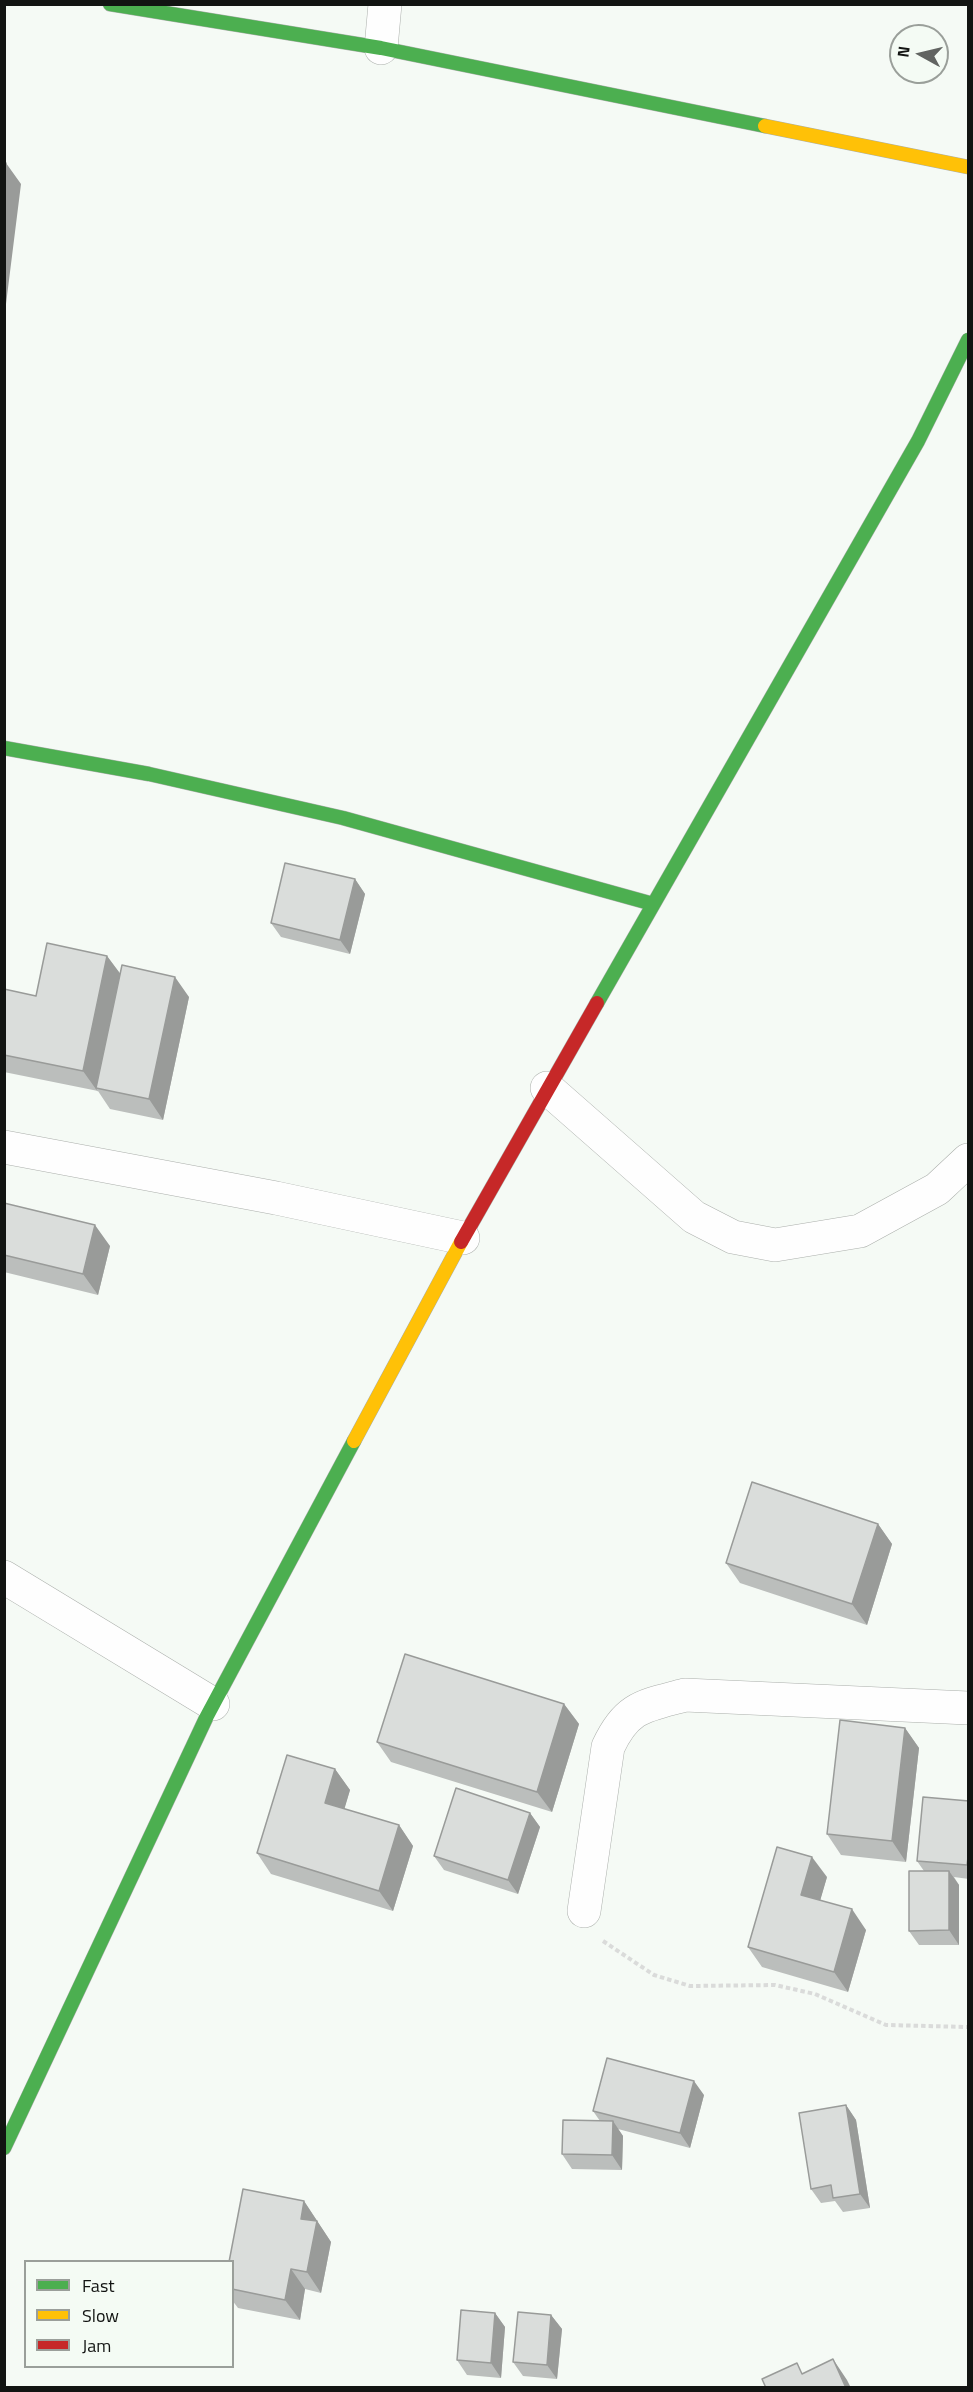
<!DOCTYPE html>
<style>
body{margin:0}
#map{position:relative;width:973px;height:2392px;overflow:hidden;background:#f5faf5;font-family:"Titillium Web",sans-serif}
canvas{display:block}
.frame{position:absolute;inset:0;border:6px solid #121412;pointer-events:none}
.legend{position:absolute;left:24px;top:2260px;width:210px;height:108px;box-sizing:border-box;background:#f4fbf4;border:2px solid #9a9f9a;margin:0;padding:8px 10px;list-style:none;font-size:18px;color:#121412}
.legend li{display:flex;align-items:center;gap:12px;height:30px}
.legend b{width:30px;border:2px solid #9a9f9a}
.north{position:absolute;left:889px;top:24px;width:60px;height:60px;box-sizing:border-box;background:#f4fbf4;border:2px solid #9a9f9a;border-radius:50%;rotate:278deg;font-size:16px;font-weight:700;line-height:24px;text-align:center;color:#121412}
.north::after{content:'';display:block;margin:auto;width:21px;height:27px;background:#616461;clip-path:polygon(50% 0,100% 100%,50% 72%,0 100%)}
</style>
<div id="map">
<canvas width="973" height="2392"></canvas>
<div class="frame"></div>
<ul class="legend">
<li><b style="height:8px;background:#4caf50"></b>Fast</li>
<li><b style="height:8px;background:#ffc107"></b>Slow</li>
<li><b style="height:8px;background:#c62828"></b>Jam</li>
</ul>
<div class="north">N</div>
</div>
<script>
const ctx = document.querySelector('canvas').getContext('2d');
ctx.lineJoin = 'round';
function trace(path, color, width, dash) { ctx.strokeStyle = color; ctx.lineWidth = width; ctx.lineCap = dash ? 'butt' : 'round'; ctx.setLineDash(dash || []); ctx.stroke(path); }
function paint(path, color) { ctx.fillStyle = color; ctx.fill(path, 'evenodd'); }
const street = new Path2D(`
 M381,48L385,4
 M547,1088L694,1217L733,1237L775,1245L860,1231L937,1189L968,1160
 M4,1147L276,1198L463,1238
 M4,1577L213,1704
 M584,1911L608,1747C627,1706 644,1706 685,1695L968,1708`);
const fast = new Path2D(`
 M110,4L381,48L765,126
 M4,748L149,774L343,818L653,904
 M597,1003L918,441L968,340
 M4,2148L207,1716L354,1441`);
const slow = new Path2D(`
 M765,126L968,167
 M354,1441L461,1242`);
const jam = new Path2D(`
 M461,1242L597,1003`);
trace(street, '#abafab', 34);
trace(fast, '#abafab', 15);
trace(slow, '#abafab', 15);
trace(jam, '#abafab', 15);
trace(new Path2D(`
 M603,1941L654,1975L690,1986L775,1985L815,1994L886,2025L968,2027`), '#dadbda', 4, [4.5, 3]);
trace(street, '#fefefe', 33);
trace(fast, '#4caf50', 14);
trace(slow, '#ffc107', 14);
trace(jam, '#c62828', 14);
paint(new Path2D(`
 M355,879L365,894L350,954L281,937L271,923Z
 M107,956L120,974L189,997L163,1120L110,1109L98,1091L4,1072V989L36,996Z
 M4,1203L110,1246L98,1295L4,1272Z
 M878,1524L892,1544L867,1625L740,1583L726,1563Z
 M564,1704L579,1724L552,1812L391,1762L377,1742Z
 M905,1728L919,1748L906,1862L841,1855L827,1834Z
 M335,1769L350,1790L344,1809L399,1825L413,1846L393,1911L271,1874L257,1853Z
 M969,1801V1879L954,1877L959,1885V1945H919L909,1931L924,1871L917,1861Z
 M530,1813L540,1827L518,1894L444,1870L434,1856Z
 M827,1877L820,1900L866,1930L848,1992L762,1967L748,1947Z
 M704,2095L690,2148L618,2129L623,2136L622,2170L572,2169L562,2154L600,2121L593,2111Z
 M846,2105L856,2120L870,2208L843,2212L835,2201L821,2203L811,2189Z
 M304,2201L331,2242L321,2293L305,2289L300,2320L238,2308L232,2300V2262Z
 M495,2313L505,2327L501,2378L467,2375L457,2360Z
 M551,2315L562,2329L557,2379L523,2376L513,2362Z`), '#bbbebc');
paint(new Path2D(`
 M6,163L21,184L4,320V179Z
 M355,879L365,894L350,954L340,940Z
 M107,956L122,976L96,1088L98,1092L83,1071Z
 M175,977L189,997L163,1120L149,1099Z
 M95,1225L110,1246L98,1295L83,1274Z
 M878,1524L892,1544L867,1625L852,1604Z
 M564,1704L579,1724L552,1812L537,1792Z
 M905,1728L919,1748L906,1862L892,1841Z
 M335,1769L350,1790L340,1824L325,1803Z
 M530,1813L540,1827L518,1894L508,1880Z
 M399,1825L413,1846L393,1911L379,1891Z
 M812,1857L827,1877L816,1915L801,1895Z
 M949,1871L959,1885V1945L949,1930Z
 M852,1909L866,1930L848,1992L834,1972Z
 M694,2081L704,2095L690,2148L680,2133Z
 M846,2105L856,2120L870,2208L860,2194Z
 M613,2121L623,2136L622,2170L612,2155Z
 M304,2201L331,2242L321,2293L307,2272L301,2219Z
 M291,2269L305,2289L300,2320L285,2300Z
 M495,2313L505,2327L501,2378L491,2363Z
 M551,2315L562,2329L557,2379L547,2365Z
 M833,2359L847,2380L851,2388H846Z`), '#999b99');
const building = new Path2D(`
 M4,163H6L4,179Z
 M285,863L355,879L340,940L271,923Z
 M47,943L107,956L83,1071L4,1055V989L36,996Z
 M122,965L175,977L149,1099L96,1088Z
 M4,1203L95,1225L83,1274L4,1255Z
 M752,1482L878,1524L852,1604L726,1563Z
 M405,1654L564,1704L537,1792L377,1742Z
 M840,1720L905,1728L892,1841L827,1834Z
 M287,1755L335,1769L325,1803L399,1825L379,1891L257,1853Z
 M456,1788L530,1813L508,1880L434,1856Z
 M923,1797L969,1801V1849L967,1865L917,1861Z
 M777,1847L812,1857L801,1895L852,1909L834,1972L748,1947Z
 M909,1871H949V1930L909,1931Z
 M607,2058L694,2081L680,2133L593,2111Z
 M846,2105L860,2194L833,2198L831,2185L811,2189L799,2113Z
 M563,2120L613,2121L612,2155L562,2154Z
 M243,2189L304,2201L301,2219L317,2221L307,2272L291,2269L285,2300L232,2289V2262H229Z
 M461,2310L495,2313L491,2363L457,2360Z
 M518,2312L551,2315L547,2365L513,2362Z
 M833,2359L846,2388H766L762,2379L797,2363L802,2374Z`);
paint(building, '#dadddb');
trace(building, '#999b99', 1.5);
</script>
